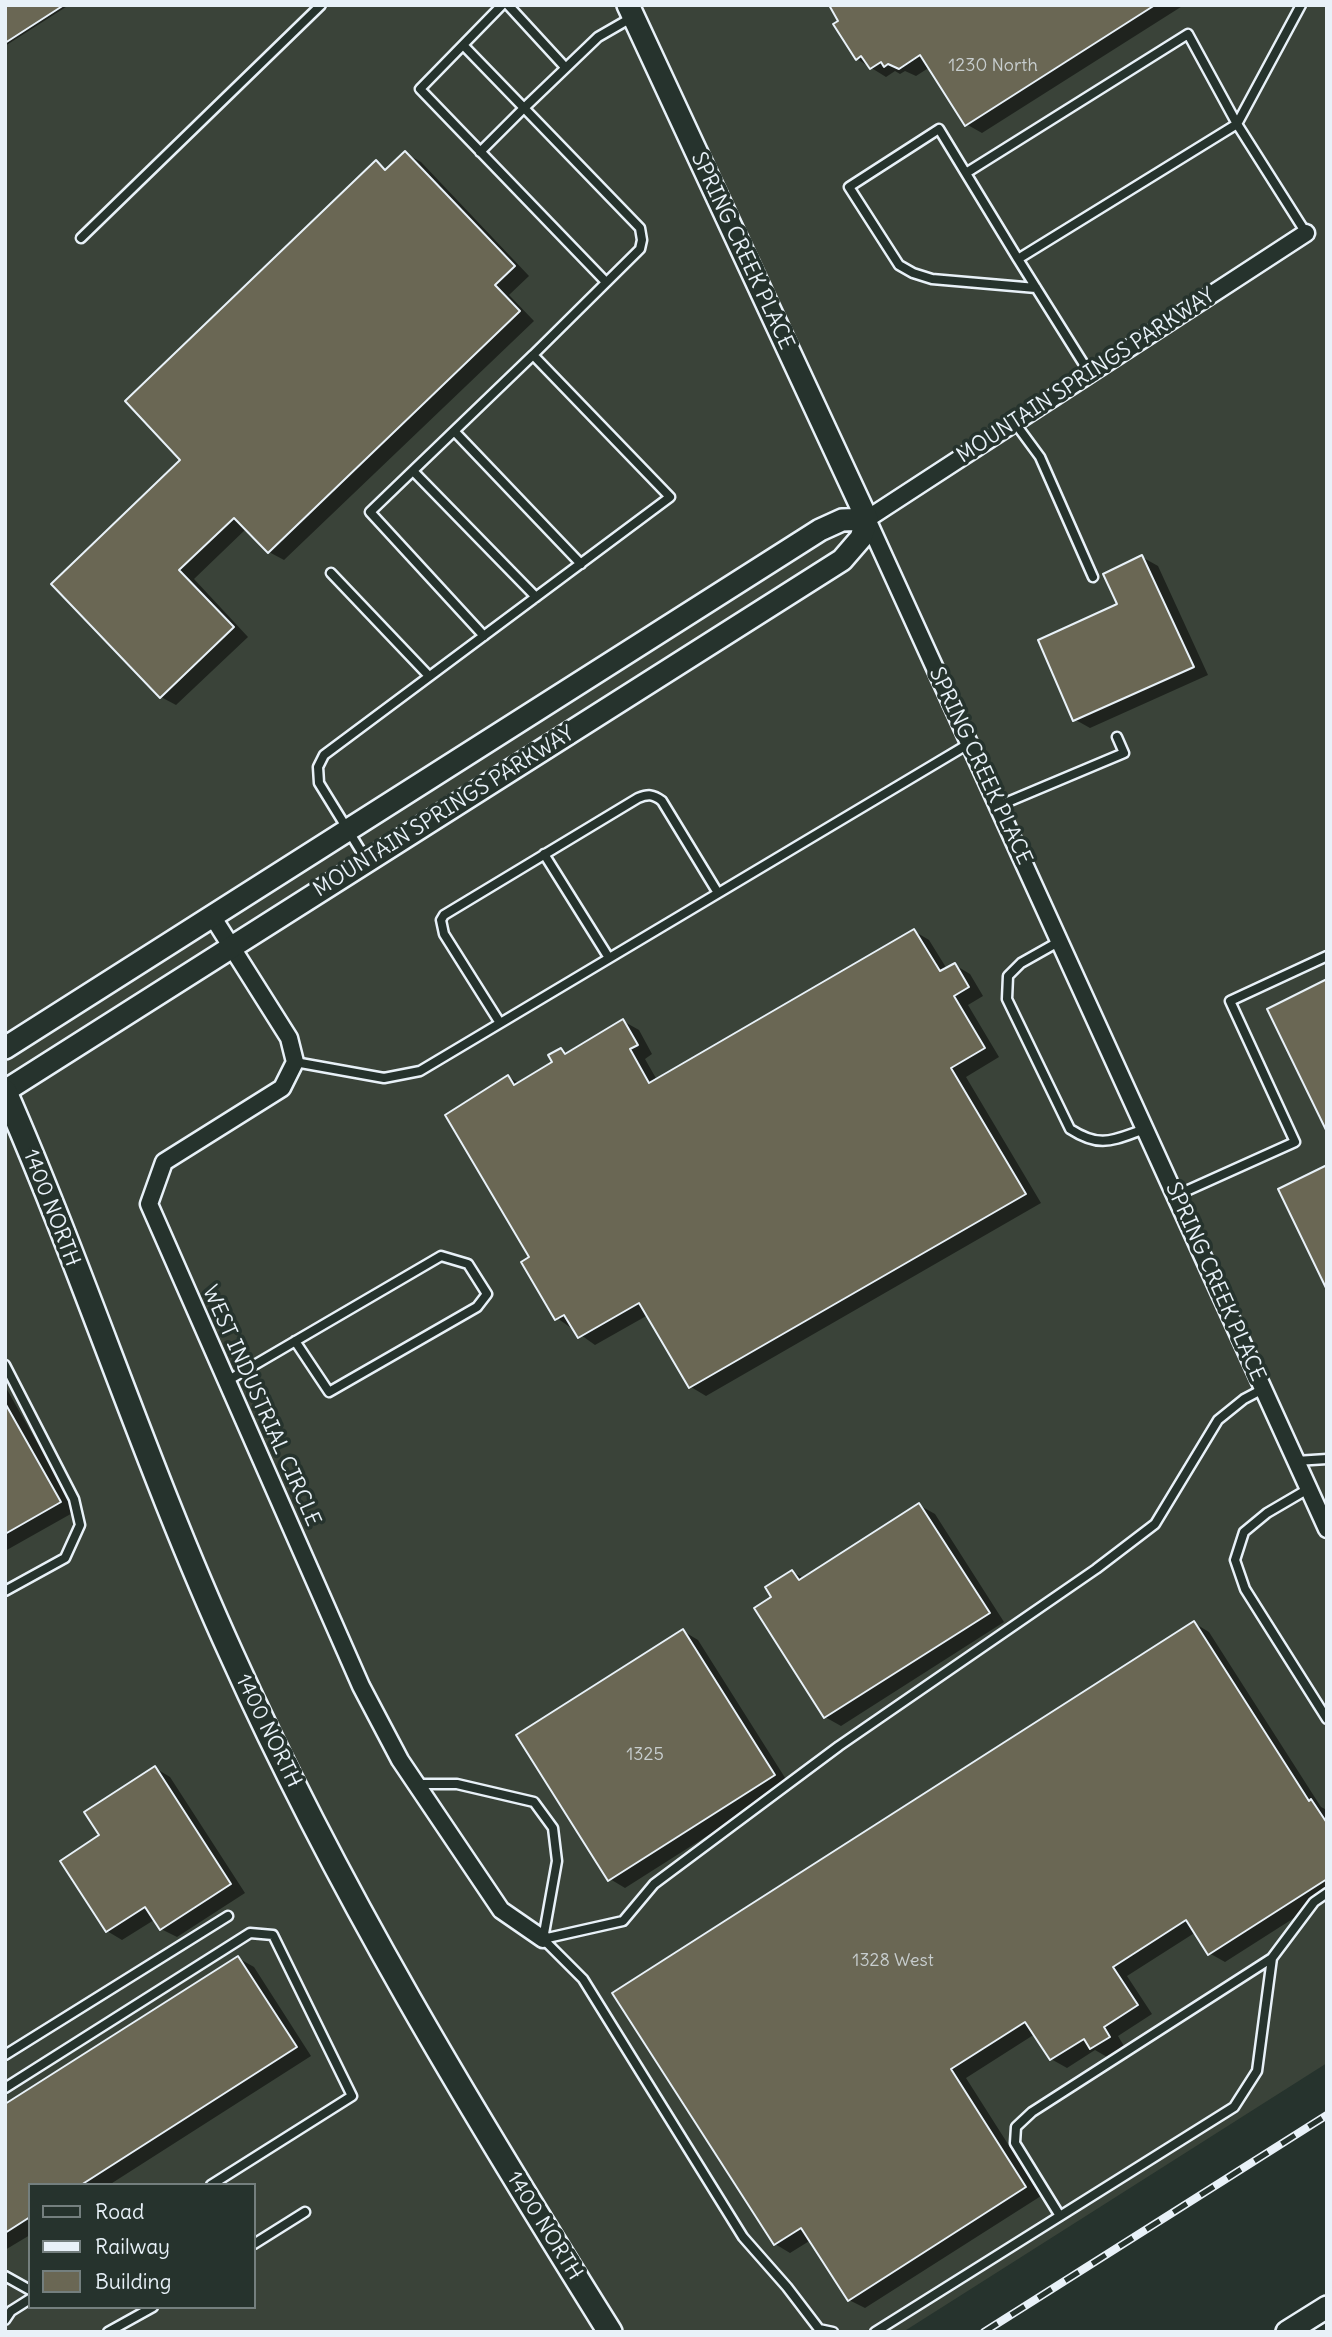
<!DOCTYPE html>
<style>
body{margin:0}
#map{position:relative;width:1332px;height:2337px;overflow:hidden;background:#26332d;font-family:Delius,sans-serif}
canvas{display:block}
.frame{position:absolute;inset:0;border:7px solid #e8f1f8;pointer-events:none}
.legend{position:absolute;left:28px;top:2183px;width:228px;height:126px;box-sizing:border-box;background:#26332d;border:2px solid #747f7e;margin:0;padding:9px 12px;list-style:none;font-size:21px;color:#e8f1f8}
.legend li{display:flex;align-items:center;gap:14px;height:35px}
.legend b{width:35px;border:2px solid #747f7e}
</style>
<div id="map">
<canvas width="1332" height="2337"></canvas>
<div class="frame"></div>
<ul class="legend">
<li><b style="height:9px;background:#26332d"></b>Road</li>
<li><b style="height:9px;background:#e8f1f8"></b>Railway</li>
<li><b style="height:19px;background:#6a6754"></b>Building</li>
</ul>
</div>
<script>
const ctx = document.querySelector('canvas').getContext('2d');
ctx.lineJoin = 'round';
function paint(path, color) { ctx.fillStyle = color; ctx.fill(path, 'evenodd'); }
function trace(path, color, width, dash) { ctx.strokeStyle = color; ctx.lineWidth = width; ctx.lineCap = dash ? 'butt' : 'round'; ctx.setLineDash(dash || []); ctx.stroke(path); }
function drawText(font, color, halo, rows, align = 'center') {
  ctx.font = font + ' Delius,sans-serif'; ctx.lineWidth = 7; ctx.setLineDash([]); ctx.textBaseline = 'middle'; ctx.strokeStyle = halo; ctx.fillStyle = color; for (const [text, x, y, turn = 0] of rows) {
    ctx.save(); ctx.translate(x, y); ctx.rotate((+turn || 0) * Math.PI / 180); ctx.textAlign = isNaN(turn) ? turn : align; if (halo) ctx.strokeText(text, 0, 0); ctx.fillText(text, 0, 0); ctx.restore();
  }
}
paint(new Path2D(`
 M5,5H1327V2063L903,2332H5ZM30,2185H254V2307H30Z`), '#3a4339');
paint(new Path2D(`
 M5,5H69L5,46Z
 M838,5H1184L982,133L966,124L930,67L916,76L905,71L900,74L895,71L886,77L857,59L841,21Z
 M405,153L421,162L529,276L509,295L534,321L284,560L269,552L247,528L194,579L248,637L176,705L161,697L183,460L376,163L388,170Z
 M1142,557L1158,566L1208,675L1090,728L1074,719L1119,605Z
 M914,931L929,940L947,969L955,965L970,974L983,996L968,1005L999,1057L966,1077L1041,1203L706,1396L691,1387L648,1315L595,1345L557,1318L532,1257L508,1077L519,1083L555,1062L561,1050L568,1054L623,1021L639,1030L652,1054L645,1059L657,1080Z
 M5,1386L76,1511L5,1551Z
 M919,1505L935,1514L1004,1622L841,1726L825,1717L773,1598L792,1572L804,1578Z
 M1194,1623L1209,1632L1321,1807L1327,1810V1897L1225,1962L1209,1953L1196,1932L1127,1976L1152,2014L1118,2036L1124,2046L1107,2057L1095,2050L1067,2068L1051,2059L1035,2034L966,2078L1041,2196L865,2308L849,2300L811,2240L790,2253L775,2244Z
 M683,1631L698,1640L789,1784L625,1888L610,1879Z
 M155,1768L170,1777L245,1893L177,1937L161,1929L154,1920L122,1940L107,1931L101,1836Z
 M238,1958L254,1967L311,2056L109,2185H30V2235L5,2250V2106Z`), '#0007');
const building = new Path2D(`
 M5,5H64L5,43Z
 M829,5H1155L965,126L920,55L899,69L888,64L884,67L881,62L870,69L861,56L856,60L833,24L838,21Z
 M405,151L515,266L495,285L520,311L268,553L234,518L179,570L234,627L160,698L51,584L180,460L125,401L376,160L385,170Z
 M1142,555L1194,667L1073,721L1038,640L1117,604L1103,574Z
 M914,929L940,971L955,963L969,987L954,996L985,1048L951,1068L1026,1194L689,1388L639,1303L578,1338L564,1315L555,1320L521,1262L529,1257L445,1115L508,1075L514,1085L552,1062L548,1055L561,1048L565,1054L623,1019L638,1045L630,1049L649,1083Z
 M1327,979V1132L1267,1009Z
 M1327,1165V1290L1278,1189Z
 M5,1403L61,1502L5,1534Z
 M919,1503L990,1613L824,1718L754,1608L771,1597L765,1587L792,1570L799,1580Z
 M1194,1621L1309,1801L1311,1799L1327,1823V1879L1208,1955L1186,1920L1113,1967L1138,2005L1104,2027L1110,2037L1090,2049L1084,2039L1050,2060L1025,2022L951,2069L1026,2187L848,2301L801,2228L774,2245L612,1993Z
 M683,1629L775,1775L608,1881L516,1735Z
 M155,1766L231,1884L160,1930L145,1907L106,1932L60,1861L99,1835L84,1812Z
 M238,1956L297,2047L81,2185H30V2217L5,2233V2104Z`);
paint(building, '#6a6754');
trace(building, '#e8f1f8', 2);
const service = new Path2D(`
 M502,5L420,89L606,282
 M508,5L565,67
 M463,45L524,108L480,152
 M1237,124L1301,5
 M966,173L1188,34L1237,124
 M81,238L321,5
 M1018,259L939,129L849,187L899,265L913,273L932,279L1036,288
 M533,355L640,249L642,240L640,228L524,108L598,37L631,18
 M1090,374L1018,259L1237,124L1306,233
 M1015,423L1040,457L1093,577
 M454,431L581,564
 M413,471L536,597
 M331,573L429,676
 M998,806L1124,753L1117,737
 M544,854L609,958
 M367,861L319,783L318,767L324,755C439,669 555,583 670,497L533,355L370,512L484,636
 M1060,941L1021,963L1008,976L1007,999L1070,1129C1101,1149 1113,1140 1145,1129
 M500,1023L444,934L441,920L444,915L638,798C648,794 653,794 662,801L718,893
 M295,1062L384,1078L420,1071L970,743
 M1175,1196L1295,1142L1230,1001L1327,956
 M5,1365L74,1499L80,1525L65,1558L5,1591
 M227,1381L441,1256L468,1264L487,1294L477,1307L329,1392L295,1341
 M1296,1461L1327,1459
 M1308,1489L1267,1513L1244,1532L1235,1560L1245,1589L1327,1719
 M418,1784H457L534,1802L553,1828L557,1861L543,1939
 M543,1939L623,1921L654,1884L839,1746L1096,1569L1155,1524L1218,1420L1244,1399L1263,1389
 M543,1939L583,1979L743,2237L787,2287L819,2329L833,2332
 M5,2055L228,1916
 M5,2088L250,1933L273,1935L352,2096L211,2185
 M1060,2216L1015,2143L1016,2127L1032,2112L1272,1958
 M254,2244L305,2212
 M5,2276L30,2290
 M5,2320L11,2311L30,2299
 M108,2332L153,2307
 M875,2332L1234,2107L1257,2071L1272,1958L1314,1902L1327,1893`);
const minor = new Path2D(`
 M1306,233L867,519L1327,1529
 M212,916L289,1038L295,1062L282,1088L164,1162L149,1204L361,1686L400,1760L501,1910L543,1939`);
const tertiary = new Path2D(`
 M628,5L867,519
 M5,1048L820,530L842,520L867,519
 M5,1091L842,560L861,538L867,519
 M1287,2332L1327,2307`);
const secondary = new Path2D(`
 M5,1092C86,1277 147,1469 231,1653C338,1891 472,2111 610,2332`);
trace(service, '#e8f1f8', 13);
trace(minor, '#e8f1f8', 21);
trace(tertiary, '#e8f1f8', 26);
trace(secondary, '#e8f1f8', 28);
trace(service, '#26332d', 8);
trace(minor, '#26332d', 16);
trace(tertiary, '#26332d', 21);
trace(secondary, '#26332d', 23);
const rail = new Path2D(`
 M984,2332L1327,2115`);
trace(rail, '#e8f1f8', 8);
trace(rail, '#26332d', 5, [16]);
drawText('18px', '#c8cecf', null, [
 ["1230 North",993,66],
 ["1325",645,1755],
 ["1328 West",893,1961]
]);
drawText('21px', '#e8f1f8', '#26332d', [
 ["SPRING CREEK PLACE",742,251,65],
 ["MOUNTAIN SPRINGS PARKWAY",1086,376,-33],
 ["SPRING CREEK PLACE",980,766,65],
 ["MOUNTAIN SPRINGS PARKWAY",444,812,-32],
 ["1400 NORTH",51,1208,69],
 ["SPRING CREEK PLACE",1215,1282,66],
 ["WEST INDUSTRIAL CIRCLE",261,1406,66],
 ["1400 NORTH",268,1731,64],
 ["1400 NORTH",544,2226,58]
]);
</script>
